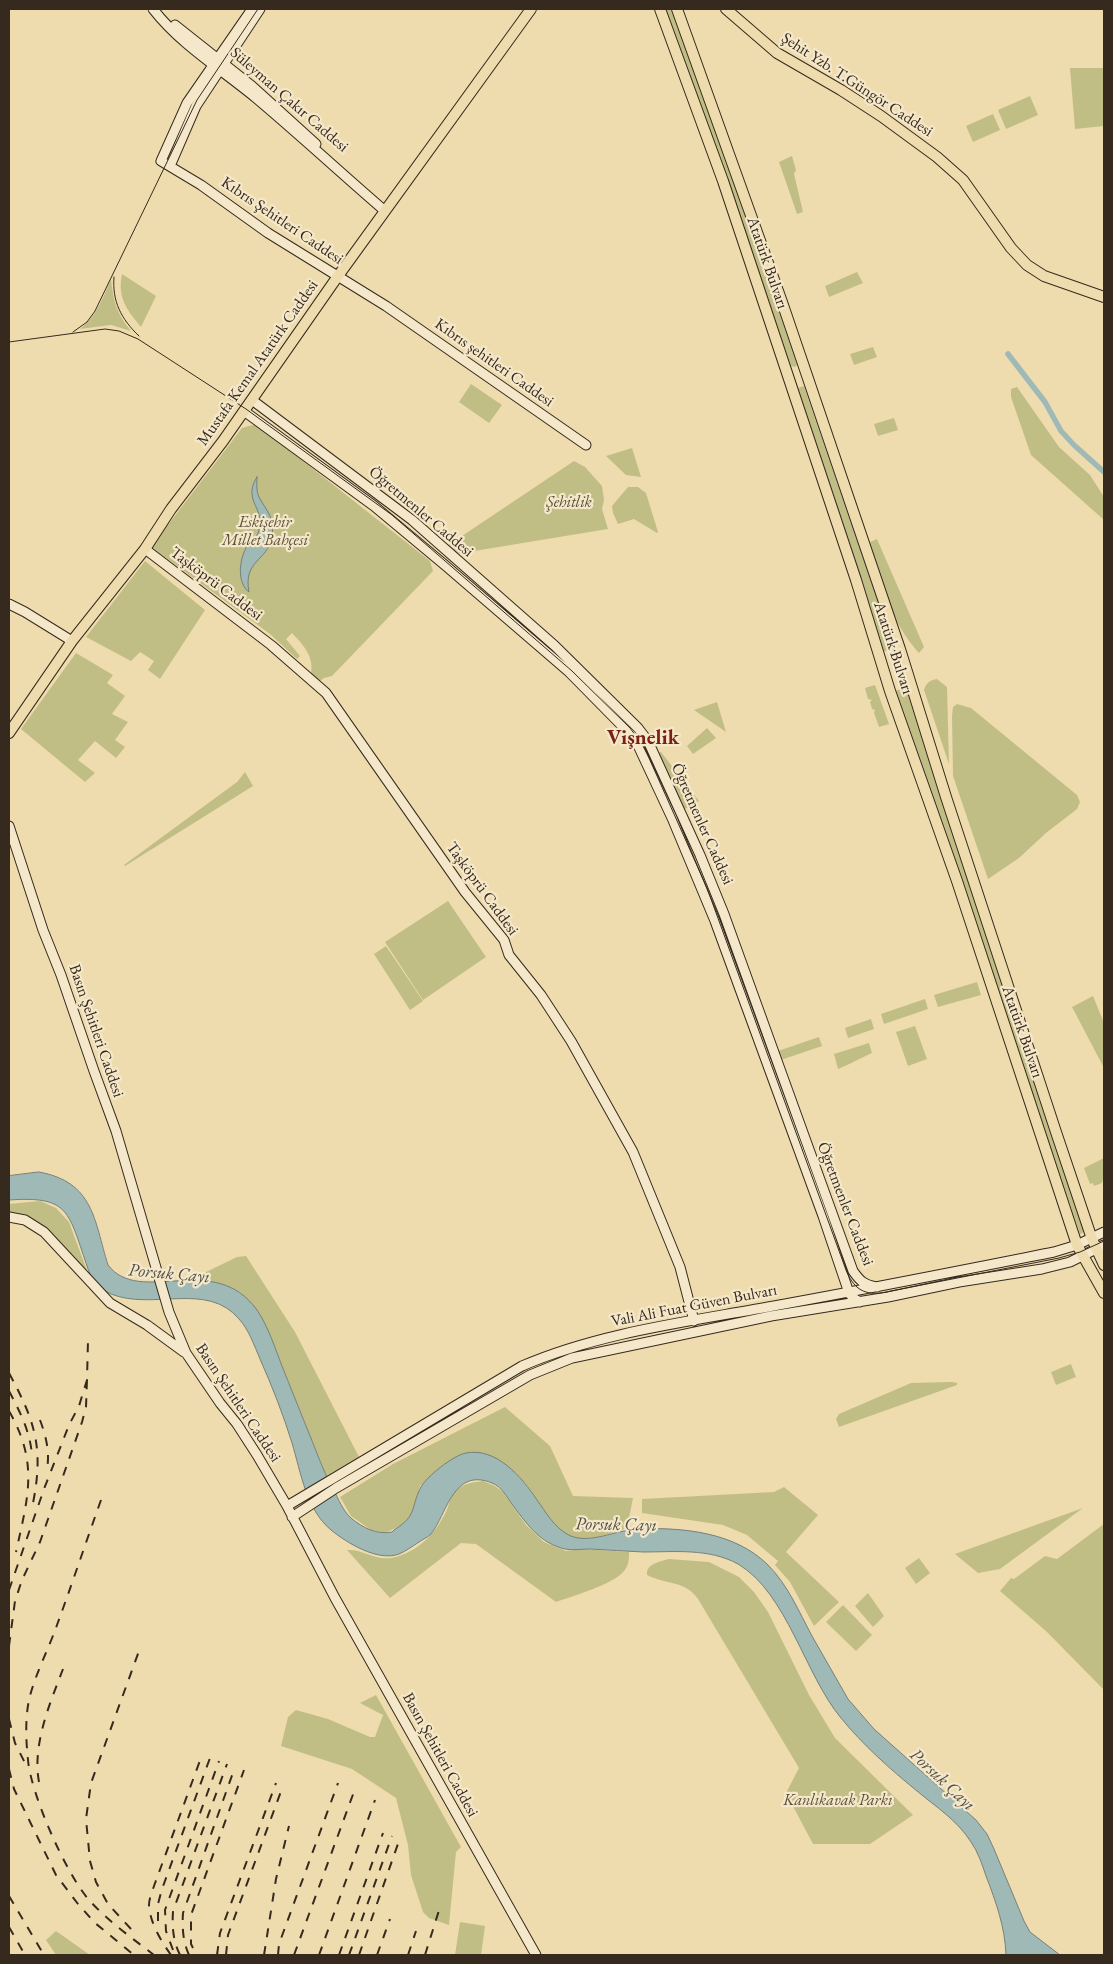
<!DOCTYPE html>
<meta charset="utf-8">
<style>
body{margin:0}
#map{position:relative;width:1113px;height:1964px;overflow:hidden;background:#efdcae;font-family:"EB Garamond",serif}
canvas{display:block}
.frame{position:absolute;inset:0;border:10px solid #362a1e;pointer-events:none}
</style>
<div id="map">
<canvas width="1113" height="1964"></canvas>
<div class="frame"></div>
</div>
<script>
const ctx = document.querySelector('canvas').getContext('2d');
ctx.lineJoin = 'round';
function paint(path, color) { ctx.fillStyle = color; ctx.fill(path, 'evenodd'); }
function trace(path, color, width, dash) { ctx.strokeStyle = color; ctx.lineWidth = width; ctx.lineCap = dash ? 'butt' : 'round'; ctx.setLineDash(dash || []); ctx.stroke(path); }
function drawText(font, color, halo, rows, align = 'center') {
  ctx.font = font + ' "EB Garamond",serif'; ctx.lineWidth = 4.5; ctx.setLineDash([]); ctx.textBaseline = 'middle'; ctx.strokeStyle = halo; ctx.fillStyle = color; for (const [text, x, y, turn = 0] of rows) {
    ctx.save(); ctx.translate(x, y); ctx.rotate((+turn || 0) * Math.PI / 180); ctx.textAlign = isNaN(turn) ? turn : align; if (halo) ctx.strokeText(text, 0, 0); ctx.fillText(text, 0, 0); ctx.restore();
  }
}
paint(new Path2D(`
 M665,9H672L749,221L789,338L797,365L795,367L791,366L720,157Z
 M1070,68H1104V126L1075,129Z
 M1030,96L1038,115L1006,129L998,110Z
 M993,114L1000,130L973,142L966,126Z
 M792,156L796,170L794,174L803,212L797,214L779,162Z
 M857,272L863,283L829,297L825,286Z
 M122,274L156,296L141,327C127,310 117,298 122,274Z
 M111,279C113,300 117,315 131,331L111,325L80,329C97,316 103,297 111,279Z
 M873,347L877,357L854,365L850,354Z
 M471,384L502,405L489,423L459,402Z
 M804,386L894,648L882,652L857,566L798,388Z
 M1017,387L1059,447L1090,475L1104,497V520L1031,455L1011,397V389Z
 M894,418L898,430L878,436L874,424Z
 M256,424L430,561L433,571L332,676L324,678L320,681L311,674C314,656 304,646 292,633L286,639L300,656L297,659L270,634L151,547L242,428Z
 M632,448L641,477L626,475L606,456Z
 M574,461L585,467L602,486L604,500L602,509L608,529L456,554L447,546Z
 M628,487H638L646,493L658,532L657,533L634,519L618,524L613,513L612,506Z
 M877,539L924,647L919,653C889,619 882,586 868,543Z
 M145,561L205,610L160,679L148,670L154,661L140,652L131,661L86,637Z
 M76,653L113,675L107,683L125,696L112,714L128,722L115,740L125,747L116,758L95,741L78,760L95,773L85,782L21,729Z
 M937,679L947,687L949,764L924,690C926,683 930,680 937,679Z
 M875,685L889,724L879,727L874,713L875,710L872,709L870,702L872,700L868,699L865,688Z
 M907,687L955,842L1084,1232L1080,1234L947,838L895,691Z
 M717,702L726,732L694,710Z
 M957,704L971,708L1077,795L1080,802L1077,809L1046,833L1019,858L988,879L953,776L952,716L953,707Z
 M707,728L716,738L693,754L687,746Z
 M661,752L699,801L683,810L658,753Z
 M245,772L253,786L125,866L124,865L237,782Z
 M448,901L486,957L423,1000L385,942Z
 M386,946L423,1001L410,1010L374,954Z
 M977,982L981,995L938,1007L934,995Z
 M1093,996L1104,1023V1068L1072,1007Z
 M925,999L928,1009L884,1024L881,1014Z
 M871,1019L874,1029L848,1038L845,1028Z
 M915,1026L927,1059L908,1066L896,1032Z
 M819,1037L822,1046L781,1060L778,1051Z
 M869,1043L872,1053C860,1058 851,1064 838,1069L834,1054Z
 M1104,1158V1176L1102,1183L1094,1186L1093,1183L1090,1184L1084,1168Z
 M40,1201L56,1208L69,1222L89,1276C58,1250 55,1219 9,1213V1204Z
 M246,1256L295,1332L359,1457L326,1476L274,1346L227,1287L207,1280L202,1274L237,1257Z
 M1071,1364L1076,1377L1056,1385L1051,1372Z
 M952,1382L957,1383V1385L839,1427L836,1419L839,1414L911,1383Z
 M505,1407L550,1446L573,1496L633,1498L627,1528C613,1533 589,1541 574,1538C552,1533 539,1499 525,1483C517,1474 506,1466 496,1458L448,1462L420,1486L415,1507L410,1517L402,1525L385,1533L371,1530L351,1516L340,1497L393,1464Z
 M483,1481L495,1486L503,1492L526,1525L544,1542L566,1551L581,1549L629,1552C629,1559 629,1565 624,1571C614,1584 573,1596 556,1602L476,1544L461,1543L390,1598L347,1550C366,1549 377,1564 399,1556C422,1548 435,1533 446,1512C449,1506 450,1496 455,1491C462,1484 473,1482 483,1481Z
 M784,1487L818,1515L786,1552L839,1602L814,1626L790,1582L775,1565L778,1561L747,1535L723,1525L642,1513V1499L774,1492Z
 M1083,1508L1000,1569L978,1573L955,1554Z
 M1104,1524V1690L1047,1632L1000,1591L1011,1578L1014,1579L1045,1556L1057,1559Z
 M919,1558L930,1573L916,1584L905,1568Z
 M669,1559L709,1562L739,1577L754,1592L768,1612L809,1695L835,1738L913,1815L870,1844H813L786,1793L799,1768L698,1599C685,1580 666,1585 647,1575C646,1563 660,1562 669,1559Z
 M868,1593L884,1616L873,1627L855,1606Z
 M843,1605L872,1635L856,1651L826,1622Z
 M376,1695L461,1847L456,1852L449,1925L429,1918L423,1912L411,1875L408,1845L396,1798L352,1769L281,1746L288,1717L296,1710L328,1719L370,1737H375L383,1715L360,1703Z
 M460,1922L485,1926L481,1955H455Z
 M56,1931L90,1955H56L46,1940Z`), '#c1be85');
const water = new Path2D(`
 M257,477C257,484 256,491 259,497C267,512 275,517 272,537C267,562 243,560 249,592C237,583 239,561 246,548C249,542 256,540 258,533C268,509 241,502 257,477Z
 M39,1172C94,1182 94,1220 108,1265C140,1307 214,1250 257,1310C268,1326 275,1348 282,1366C290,1386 298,1406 306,1426C315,1447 322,1469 333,1489C338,1498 343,1511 351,1518C363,1528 377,1535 392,1532L394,1530C418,1515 410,1508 421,1487C427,1476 454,1455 466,1453C496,1447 522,1477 537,1500C546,1512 553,1526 567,1534C586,1546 616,1530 637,1529C682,1527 735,1532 768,1565C788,1585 799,1612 812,1636C824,1657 836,1678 848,1699L874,1729L976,1820L987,1834L994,1849L1024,1921L1030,1932L1060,1955H1006C1005,1927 996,1902 986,1876C982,1864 978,1852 971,1842C957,1820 936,1807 917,1791C890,1769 863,1745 841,1718C805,1675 787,1593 738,1564C709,1548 674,1552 643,1552C625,1551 608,1550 590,1549C580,1549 570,1551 561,1548C538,1541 526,1523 512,1504C506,1496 502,1487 492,1483C453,1467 447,1514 431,1534C428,1537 422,1540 419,1542C413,1546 406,1551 399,1554C378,1562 347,1543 331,1530C306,1509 301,1473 292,1443C283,1414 272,1386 260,1359C254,1345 249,1330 239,1319C207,1281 153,1311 111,1294C108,1292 101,1289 98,1287C91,1280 88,1269 85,1260C68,1210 67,1196 9,1200V1176Z`);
paint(water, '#9fb9b6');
trace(water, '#758079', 1);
trace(new Path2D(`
 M1008,354L1045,402L1061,431L1074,445L1104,472`), '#9fb9b6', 5.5);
const secondary = new Path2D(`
 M153,9C181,45 221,69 256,98C300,135 342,174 385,211
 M252,9L187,103L161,161L201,185L268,233L386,306L586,445
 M175,25L252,86L316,144
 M170,166L196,106L260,9
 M252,400L412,520L555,646L638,728L648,741L700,855L724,914L853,1271C860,1281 864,1285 877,1287
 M244,411L374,506L446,566L568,671L635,739L672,818L715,921L823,1216L849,1293L853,1298L860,1302
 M145,549L271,645L326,693L465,892L504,940L509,955L541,995L571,1041L633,1152L680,1267L694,1321
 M9,604L25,612L72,641
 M9,826L43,930L61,975L94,1071L116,1131L169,1312L186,1353L220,1403L237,1424L257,1455L287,1506L335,1598L536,1955
 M9,1217L25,1220L44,1232L110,1303L147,1325L184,1352
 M287,1506L522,1366C598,1333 686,1322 768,1307C863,1290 958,1271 1054,1252L1077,1245L1104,1232
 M292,1517L336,1488L530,1375L572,1358L771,1316L888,1297L959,1282L1042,1269L1070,1262L1104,1245`);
const primary = new Path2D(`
 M660,9L723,181L856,580L890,691L957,881L1077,1245L1104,1293
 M677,9L782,302L900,649L946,797L1056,1132L1092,1239L1104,1265
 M726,9L777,53L841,90L881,116L937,157L963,180L1011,248L1027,265L1044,276L1104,297
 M9,733L72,641L145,549L171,509L223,441L338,276L531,9`);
trace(secondary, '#362a1e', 11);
trace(primary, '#362a1e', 12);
trace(secondary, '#f5e8ca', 9);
trace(primary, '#efdcae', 10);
trace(new Path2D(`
 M114,277C112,301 121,319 139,336
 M73,332L87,322L95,311L197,100L258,9
 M9,342L105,329L119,331L138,339L246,409L392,515L572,671L630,728L642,744L649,758L707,888L846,1270C853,1287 862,1295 881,1293L1059,1258L1080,1252L1104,1241`), '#362a1e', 1);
trace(new Path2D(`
 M9,1373C35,1421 44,1448 33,1503
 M9,1391C20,1412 30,1431 32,1455
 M9,1411C39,1463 28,1497 16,1552
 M40,1420C46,1436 50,1452 47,1469
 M101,1500C86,1542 72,1584 57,1625C49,1648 34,1677 29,1700C25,1719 26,1741 28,1760C31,1795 67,1876 90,1901C109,1922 132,1938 154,1955
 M9,1590L44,1489L69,1425L79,1406L87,1380L88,1340
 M9,1646L15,1601L22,1580L40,1542L82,1422L86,1407L87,1380
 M9,1719L15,1743L26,1765
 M9,1769L14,1789L56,1875L78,1904L95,1923L134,1955
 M39,1782C32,1745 50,1703 63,1669
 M9,1896L44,1955
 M158,1921V1904L162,1889L210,1758
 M9,1927L25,1955
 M131,1929L108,1904L96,1882L90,1861L86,1819L91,1783L139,1651
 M193,1948L191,1944V1915L244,1770
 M173,1950L166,1931L165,1910L219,1761
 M171,1955C161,1941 150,1923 149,1905C149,1899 152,1892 154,1886L202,1755
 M180,1955C173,1941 172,1927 173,1911L227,1764
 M189,1955C183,1942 182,1928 183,1913L235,1767
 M217,1955L220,1933L276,1783
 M226,1955L228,1935L283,1786
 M264,1955L276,1879L289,1826
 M278,1955L279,1944L338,1783
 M294,1955L355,1789
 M319,1955L375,1800
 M339,1955L383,1833
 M349,1955L392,1836
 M359,1955L400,1838
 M377,1955L390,1919
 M408,1955L416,1931
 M425,1955L441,1904`), '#362a1e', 2, [9, 9]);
drawText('16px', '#362a1e', '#f5e8ca', [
 ["Şehit Yzb. T.Güngör Caddesi",857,85,33],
 ["Süleyman Çakır Caddesi",289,100,41],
 ["Kıbrıs Şehitleri Caddesi",282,221,34],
 ["Atatürk Bulvarı",767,263,71],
 ["Mustafa Kemal Atatürk Caddesi",258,363,-55],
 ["Kıbrıs şehitleri Caddesi",494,363,35],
 ["Öğretmenler Caddesi",421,512,40],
 ["Taşköprü Caddesi",216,584,37],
 ["Atatürk Bulvarı",893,648,72],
 ["Öğretmenler Caddesi",702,824,66],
 ["Taşköprü Caddesi",482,889,54],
 ["Basın Şehitleri Caddesi",96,1031,71],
 ["Atatürk Bulvarı",1022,1032,71],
 ["Öğretmenler Caddesi",845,1204,69],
 ["Vali Ali Fuat Güven Bulvarı",694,1306,-11],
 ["Basın Şehitleri Caddesi",238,1403,56],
 ["Basın Şehitleri Caddesi",440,1755,61]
]);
drawText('italic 16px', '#594f38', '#f5e8ca', [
 ["Şehitlik",569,503],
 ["Eskişehir",265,523],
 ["Millet Bahçesi",265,541],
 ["Kanlıkavak Parkı",838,1801]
]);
drawText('italic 18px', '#504e44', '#f5e8ca', [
 ["Porsuk Çayı",169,1274,5],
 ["Porsuk Çayı",616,1525,1],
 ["Porsuk Çayı",942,1780,43]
]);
drawText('bold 21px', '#7a1f14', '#f5e8ca', [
 ["Vişnelik",643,738]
]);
</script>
